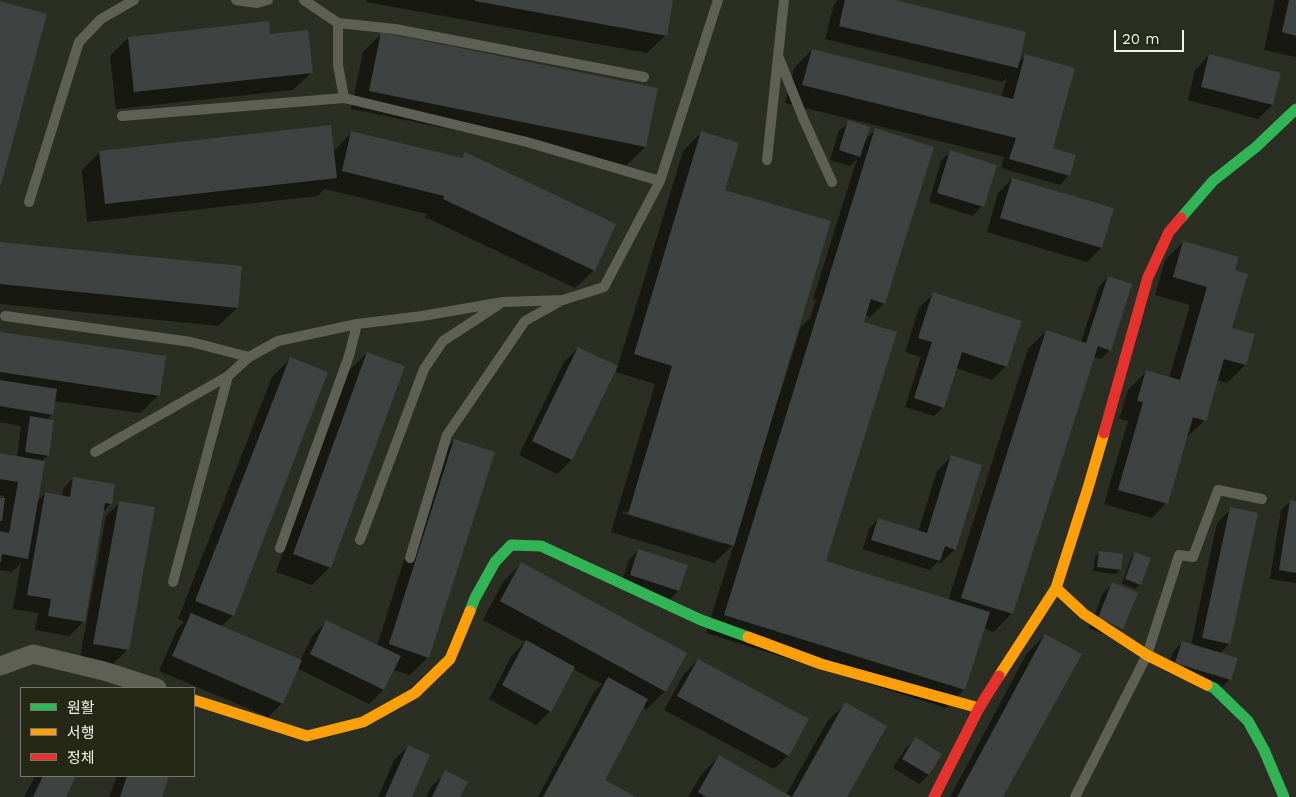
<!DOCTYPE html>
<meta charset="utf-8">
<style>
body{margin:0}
#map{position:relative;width:1296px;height:797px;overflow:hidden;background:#2b2e23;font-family:"Work Sans","Noto Sans KR",sans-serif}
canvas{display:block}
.legend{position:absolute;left:20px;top:687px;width:175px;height:90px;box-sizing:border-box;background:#242815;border:1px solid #767969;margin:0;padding:6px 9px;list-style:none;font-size:15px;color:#f0f3e7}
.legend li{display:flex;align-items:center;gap:10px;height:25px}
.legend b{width:25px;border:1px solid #767969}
.scale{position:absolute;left:1114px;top:30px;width:70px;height:22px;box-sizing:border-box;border:2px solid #f0f3e7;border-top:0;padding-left:6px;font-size:15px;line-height:18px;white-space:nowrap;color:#f0f3e7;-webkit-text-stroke:4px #242815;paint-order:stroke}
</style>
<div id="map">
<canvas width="1296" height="797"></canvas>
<ul class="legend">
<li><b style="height:6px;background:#30b455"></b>원활</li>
<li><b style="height:6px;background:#ff9f0a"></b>서행</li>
<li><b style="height:6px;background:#e5322d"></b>정체</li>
</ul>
<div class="scale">20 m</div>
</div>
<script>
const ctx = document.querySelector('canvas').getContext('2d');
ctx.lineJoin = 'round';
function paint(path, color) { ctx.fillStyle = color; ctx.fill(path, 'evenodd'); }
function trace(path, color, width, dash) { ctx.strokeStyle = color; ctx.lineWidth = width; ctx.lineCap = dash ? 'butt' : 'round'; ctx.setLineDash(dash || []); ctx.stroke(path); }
paint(new Path2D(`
 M367,0H672L666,35L647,53L366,2Z
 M838,0H890L1017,64L1026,56L1052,149L1069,175L1060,185L1001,168L1004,157L785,103L794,68L812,50L1001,97L1007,78L1002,82L825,39L834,4Z
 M1275,0H1296V57L1264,50Z
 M381,34L645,147L627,165L351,109L363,52Z
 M269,36L312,72L293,90L116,109L110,56L128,38Z
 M1209,55L1280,74L1272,105L1258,119L1188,100L1195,70Z
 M849,122L864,141L875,130L884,303L870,317L865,315L825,562L948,601L1028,349L1046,331L1081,342L1099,287L1108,277L1110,350L1101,359L1093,357L1012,613L994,632L983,628L964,690L946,708L706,633L734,544L714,563L611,532L655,384L616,372L683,151L701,133L724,190L776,400H778L801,327L810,318L816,300L813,299L857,159L850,166L830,160L839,131ZM623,511L723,541V544L622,513Z
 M352,132L460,159L465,154L594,270L575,288L425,217L427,214L325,189L317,196L87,222L82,170L100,152H333Z
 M951,151L982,206L973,216L929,202L941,161Z
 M1012,179L1101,248L1087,262L987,232L998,193Z
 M1183,242L1234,271L1231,329L1253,335L1245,365L1227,383L1216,380L1205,420L1186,438L1166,503L1152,518L1104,504L1128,421L1119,419L1128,390L1146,372L1169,378L1190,305L1155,295L1165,260Z
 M0,244L237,308L218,326L0,304Z
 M933,294L1006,366L992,380L956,368L943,407L934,416L905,407L921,357L905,352L919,308Z
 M0,333L159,395L140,413L54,401L52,414L47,420L48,455L41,462L37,502L45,493L62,496L64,488L73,478L111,503L103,512L83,622L69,636L35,630L38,613L13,609L21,563L12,572L0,570V499H4V496L0,495V454L17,457L21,426L0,422Z
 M578,348L616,367L571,460L557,474L519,455L564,362Z
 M367,353L330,567L312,585L276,572L349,371Z
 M290,359L233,615L220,627L300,661L313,635L327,621L377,646L436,458L454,440L428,657L410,675L393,670L383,690L369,704L297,668L282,703L268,717L159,671L177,629L184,622L178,619L272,377Z
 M951,457L955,549L941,563L937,562L930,570L863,549L869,529L878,519L918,532L937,471Z
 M1291,501L1296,502V583L1270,579L1281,510Z
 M120,502L154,508L127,650L113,664L80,657L106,516Z
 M1231,509L1229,644L1219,654L1236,659L1229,680L1220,689L1166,672L1173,652L1182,642L1191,645L1217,523Z
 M638,550L678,591L669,600L621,584L629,560Z
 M1100,553L1120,570L1116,574L1093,571L1095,557Z
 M1136,554L1140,584L1135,589L1122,583L1131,558Z
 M521,564L665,691L647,709L643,707L603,780L634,797H538L594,692L602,684L573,669L550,711L536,725L489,699L512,655L525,642L483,620L503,582Z
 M1113,584V638L1089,628L1103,593Z
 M1045,635L1002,797H950L1027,653Z
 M698,660L807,719L788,755L774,769L664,710L684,674Z
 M845,704V797H688L701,775L719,756L786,795L827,722Z
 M915,739L941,755L928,775L919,784L893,768L906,748Z
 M408,746L410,797H378L394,760Z
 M446,772L459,797H426L432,786Z
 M35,776H74L64,797H24Z
 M117,776H168L160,797H109Z`), '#0007');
paint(new Path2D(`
 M475,0H673L667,36L475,1Z
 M845,0H895L1026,32L1018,68L839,26Z
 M1289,0H1296V36L1282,32Z
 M0,1L47,14L1,185H0Z
 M269,21L270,34L308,30L313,73L134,92L128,37Z
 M381,32L658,88L646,147L369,91Z
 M812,49L1013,99L1025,54L1075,68L1053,148L1076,155L1070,176L1009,159L1016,138L802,85Z
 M1209,54L1281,73L1273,105L1201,87Z
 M848,120L870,127L860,157L839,150Z
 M331,125L337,178L105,204L99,151Z
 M875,128L934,147L885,304L871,299L864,322L897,332L826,561L990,612L965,690L724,615Z
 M351,131L462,158L465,152L616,224L595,271L443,199L444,196L342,171Z
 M701,131L739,143L725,190L831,221L734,546L628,514L672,366L634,354Z
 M950,150L997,165L984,207L937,193Z
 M1012,178L1114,208L1102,248L1000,218Z
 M1183,241L1239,257L1235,270L1248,274L1232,328L1255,334L1246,365L1224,359L1206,421L1193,417L1168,504L1118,490L1143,402L1137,401L1146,370L1180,380L1207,287L1173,277Z
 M0,242L242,266L238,308L0,284Z
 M1108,276L1132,284L1111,351L1098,346L1013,614L961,598L1046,330L1086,343Z
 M933,292L1022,321L1007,367L962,352L944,408L914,398L932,342L918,338Z
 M0,332L166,356L160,396L0,372Z
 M578,347L618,366L572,460L532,441Z
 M367,352L405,366L331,568L293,554Z
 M290,357L328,372L234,616L195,601Z
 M0,380L57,389L53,415L0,406Z
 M30,416L54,420L49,456L25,452Z
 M454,439L495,452L429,658L389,644Z
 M0,453L45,461L28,559L2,554L1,562H0V531L9,533L18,482L0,479Z
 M951,455L982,465L956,550L945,546L940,561L871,540L878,518L927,533Z
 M73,477L115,484L112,504L105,503L85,622L48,616L51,599L27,595L45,492L70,497Z
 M0,498H5L2,521H0Z
 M1290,500L1296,501V573L1279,570Z
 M119,501L155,507L129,650L93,644Z
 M1230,507L1258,513L1230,644L1202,638Z
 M638,549L688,565L679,591L630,575Z
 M1099,551L1123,554L1121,570L1097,567Z
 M1135,552L1151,558L1141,585L1125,579Z
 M521,562L687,653L666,692L500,601Z
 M1112,582L1138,593L1123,629L1098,618Z
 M191,613L302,660L283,704L172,656Z
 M326,620L401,656L384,690L310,654Z
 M1045,634L1082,654L1003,797H957Z
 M526,640L575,667L551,712L502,685Z
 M1182,641L1238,658L1231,680L1175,663Z
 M698,659L809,719L789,756L677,696Z
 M608,677L648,699L605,780L636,797H543Z
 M845,702L887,726L847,797H706L698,792L719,755L792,797Z
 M915,737L942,754L929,775L902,759Z
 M408,745L430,755L412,797H385Z
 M445,770L468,782L460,797H432Z
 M43,776H76L66,797H33Z
 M127,776H169L162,797H120Z`), '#3e4240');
trace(new Path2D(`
 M236,0L257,3L268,0
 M304,0L338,23V65L344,98
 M338,23L395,29L644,77
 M779,58L803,118L832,182
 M122,116L344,98L527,142L660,181
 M767,160L784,0
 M29,202L79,42L101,19L134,0
 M5,316L191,342L249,357
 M95,452L228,376
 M360,540L424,369L443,341L498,305
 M280,548L349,356L357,324
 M410,558L447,435L525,321L559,302
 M173,582L228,376L249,357L278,341L357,324L422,316L503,302L563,300L604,287L660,181L718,0
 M1075,797L1147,655L1179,555L1193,557L1218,490L1262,499`), '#5e6056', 10);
trace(new Path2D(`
 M0,666L33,654L104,671L157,688`), '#5e6056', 19);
trace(new Path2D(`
 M1181,218L1213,181L1256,147L1296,109
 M470,611L475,598L495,562L511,545L541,546L701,620L748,637
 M1207,685L1214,688L1248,721L1264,750L1284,797`), '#30b455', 11);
trace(new Path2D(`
 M1056,588L1084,614L1147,655L1207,685
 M748,637L821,664L979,708
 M999,676L1056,588L1088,488L1104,433
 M194,700L307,736L363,722L415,693L450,659L470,611`), '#ff9f0a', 11);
trace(new Path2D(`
 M1104,433L1148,277L1169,232L1181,218
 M934,797L979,708L999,676`), '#e5322d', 11);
</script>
